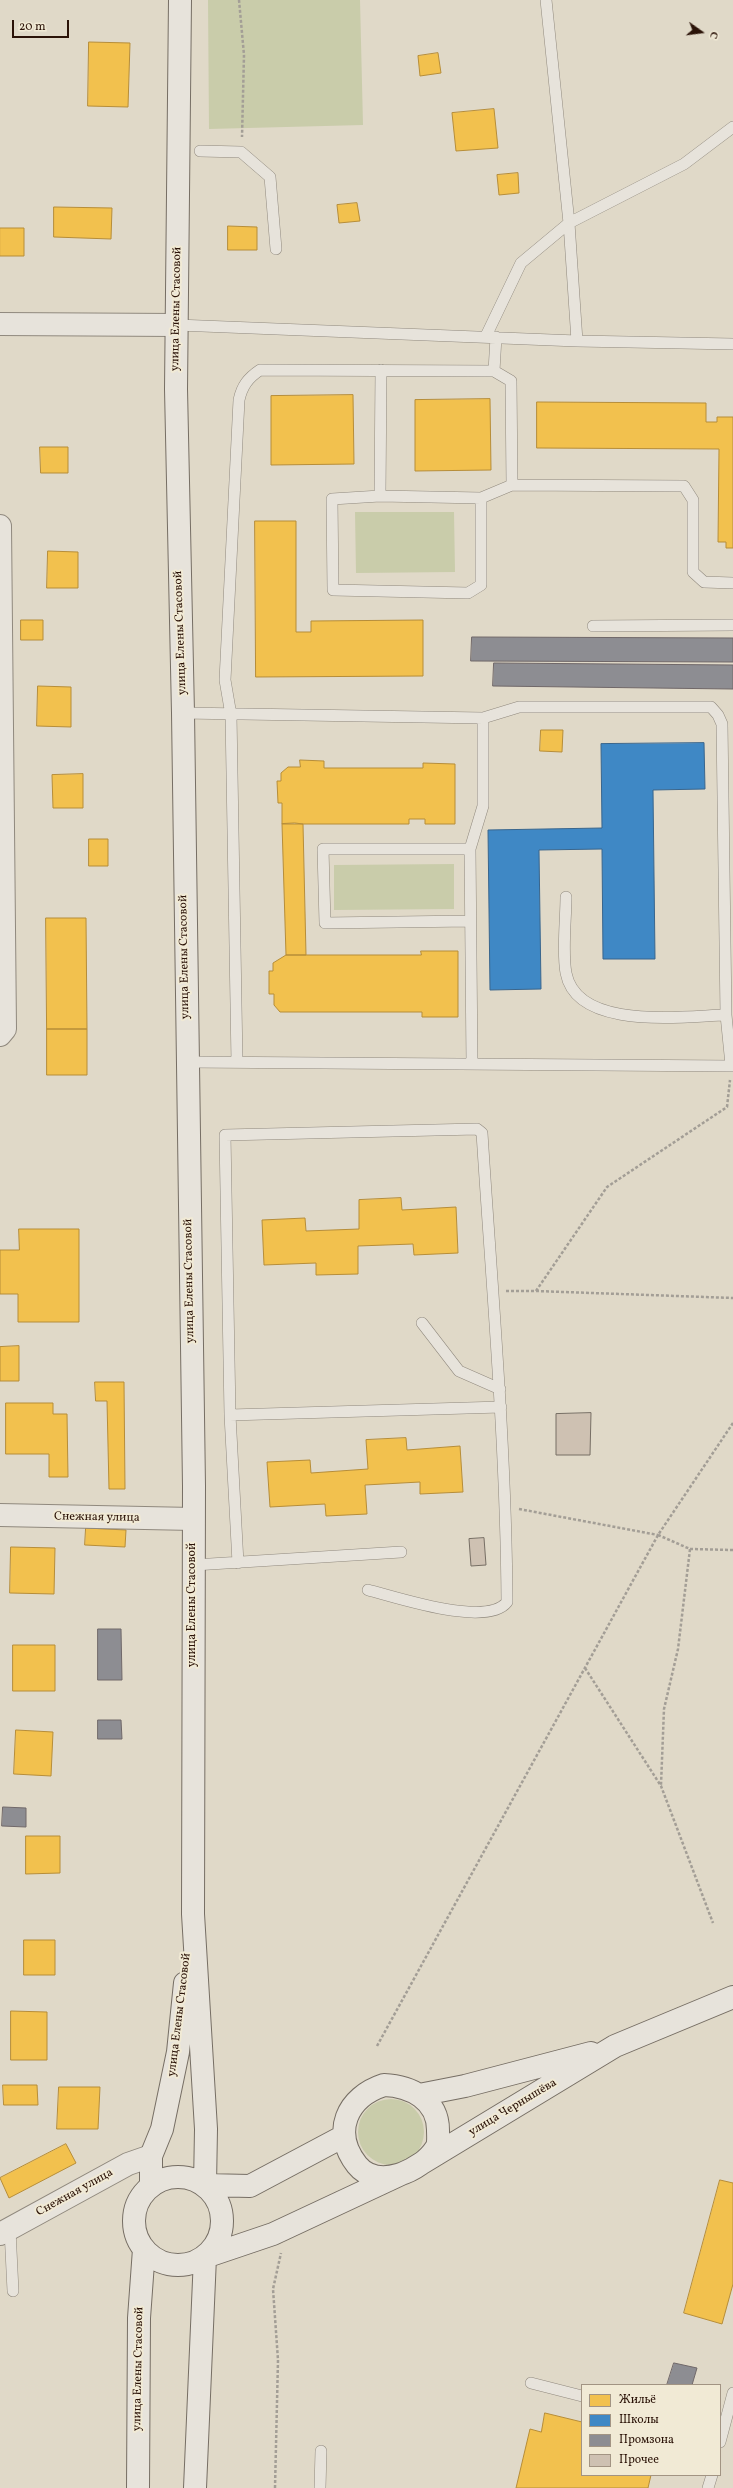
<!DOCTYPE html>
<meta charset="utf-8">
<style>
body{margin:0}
#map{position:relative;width:733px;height:2488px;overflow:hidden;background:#e0d9c8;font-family:Vollkorn,serif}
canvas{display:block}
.legend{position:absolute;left:581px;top:2384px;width:140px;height:92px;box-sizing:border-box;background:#f1ead5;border:1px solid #a29483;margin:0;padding:5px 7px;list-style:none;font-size:12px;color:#2b1308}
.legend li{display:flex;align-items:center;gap:8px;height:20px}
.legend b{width:20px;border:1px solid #a29483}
.north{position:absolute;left:681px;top:12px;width:40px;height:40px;-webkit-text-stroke:3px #f1ead5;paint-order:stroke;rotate:104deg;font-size:11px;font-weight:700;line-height:16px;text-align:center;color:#2b1308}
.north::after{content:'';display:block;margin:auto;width:14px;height:18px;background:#2b1308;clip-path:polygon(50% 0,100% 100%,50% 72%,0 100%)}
.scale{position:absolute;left:12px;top:20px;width:57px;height:18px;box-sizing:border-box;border:2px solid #2b1308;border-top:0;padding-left:5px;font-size:12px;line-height:14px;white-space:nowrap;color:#2b1308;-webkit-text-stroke:3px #f1ead5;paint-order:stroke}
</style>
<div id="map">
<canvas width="733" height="2488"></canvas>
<ul class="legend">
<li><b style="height:11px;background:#f2c14e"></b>Жильё</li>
<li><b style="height:11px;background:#3f88c5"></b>Школы</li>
<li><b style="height:11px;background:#8d8d92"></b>Промзона</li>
<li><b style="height:11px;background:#cec1b2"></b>Прочее</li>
</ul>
<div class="north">С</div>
<div class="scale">20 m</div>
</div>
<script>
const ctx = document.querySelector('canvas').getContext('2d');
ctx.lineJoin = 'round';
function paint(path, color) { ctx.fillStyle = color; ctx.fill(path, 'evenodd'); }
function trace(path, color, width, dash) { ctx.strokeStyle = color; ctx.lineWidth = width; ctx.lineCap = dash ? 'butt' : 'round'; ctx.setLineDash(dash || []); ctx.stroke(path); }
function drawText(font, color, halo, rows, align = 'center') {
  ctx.font = font + ' Vollkorn,serif'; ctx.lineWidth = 4; ctx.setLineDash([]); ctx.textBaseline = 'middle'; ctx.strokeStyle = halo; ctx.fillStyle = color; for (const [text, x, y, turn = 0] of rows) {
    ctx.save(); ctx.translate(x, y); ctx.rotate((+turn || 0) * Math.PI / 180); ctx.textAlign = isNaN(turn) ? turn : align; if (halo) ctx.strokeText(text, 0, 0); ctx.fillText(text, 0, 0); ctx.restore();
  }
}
paint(new Path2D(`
 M208,0H360L363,125L209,129Z
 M355,512H454L455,572L356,573Z
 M454,864V909L334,910V865Z
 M358 2132a33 33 0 1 1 66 0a33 33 0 1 1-66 0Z`), '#c9ccaa');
const homes = new Path2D(`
 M89,42L130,43L128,107L88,106Z
 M438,53L441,73L420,76L418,56Z
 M494,109L498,148L456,151L452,113Z
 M518,173L519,193L499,195L497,175Z
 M357,203L360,221L339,223L337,205Z
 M54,207L112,208L111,239L54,237Z
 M228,226L257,227V250H228Z
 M0,228H24V256H0Z
 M353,395L354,464L271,465V396Z
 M490,399L491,470L415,471V400Z
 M537,402L706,403V422H717V417H733V548H726V542H718L719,449L537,448Z
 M40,447H68V473H41Z
 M255,521H296V632H311V621L423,620V676L256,677Z
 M48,551L78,552V588H47Z
 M21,620H43V640H21Z
 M38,686L71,687V727L37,726Z
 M541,730H563L562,752L540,751Z
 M300,760L324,761V768H423V763L455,764V824H425V819H409V824H282V803H278L277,781H281V773L288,767H300Z
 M83,774V808H53L52,775Z
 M295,823L303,824L306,955H286L282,824Z
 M89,839H108V866H89Z
 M46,918H86L87,1029H47Z
 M421,951H458V1017H422V1012H280L274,1005V994H269V971H273V963L286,955H421Z
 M47,1029H87V1075H47Z
 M401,1198L402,1210L456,1207L458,1253L414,1255L413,1244L358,1246V1274L316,1275V1263L264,1265L262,1220L305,1218L306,1231L359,1229V1200Z
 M19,1229H79V1322H18V1294H0V1250H19Z
 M19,1346V1381H0V1347Z
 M95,1382H124L125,1489H109L107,1401H96Z
 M6,1403H53V1414H67L68,1477H49V1454H6Z
 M406,1438L407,1450L460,1446L463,1492L420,1494V1482L365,1485L367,1514L326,1516L325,1504L270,1507L267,1462L310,1460L311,1473L368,1469L366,1440Z
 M86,1528L126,1530L125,1547L85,1545Z
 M11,1547L55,1548L54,1594L10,1593Z
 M13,1645H55V1691H13Z
 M16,1730L53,1732L51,1776L14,1774Z
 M26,1836H60V1873L26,1874Z
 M24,1940H55V1975H24Z
 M11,2011L47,2012V2060H11Z
 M3,2085H37L38,2105H4Z
 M59,2087H100L98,2129H57Z
 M66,2144L76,2163L9,2198L0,2178Z
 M720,2180L733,2183V2284L722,2324L684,2313Z
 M545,2413L582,2422V2475H651L648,2488H516L530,2429L541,2432Z`);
paint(homes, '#f2c14e');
trace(homes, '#b68d39', 1);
const schools = new Path2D(`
 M704,743L705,789L653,790L655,959H603L602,849L539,850L541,989L490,990L488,830L602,828L601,744Z`);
paint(schools, '#3f88c5');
trace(schools, '#39658c', 1);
const industry = new Path2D(`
 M472,637L733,638V662L471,661Z
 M494,663L733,665V689L493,686Z
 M98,1629H121L122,1680H98Z
 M98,1720H121L122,1739H98Z
 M3,1807L26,1808V1827L2,1826Z
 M674,2363L697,2368L692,2385H667Z`);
paint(industry, '#8d8d92');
trace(industry, '#706869', 1);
const building = new Path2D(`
 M591,1413L590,1455H556V1414Z
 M484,1538L486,1565L471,1566L469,1539Z`);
paint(building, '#cec1b2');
trace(building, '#766e64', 1);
const lane = new Path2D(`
 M546,0L569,223L577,341
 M200,151L241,152L270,177L276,249
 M177,325L577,341L733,344
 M486,336L521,263L569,223L684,164L733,127
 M496,337L494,371L511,381L512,485L684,486L693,500V572L704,582L733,583
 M380,496L381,370
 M481,498V585L468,593L333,590L332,499L380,496L481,498L512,485
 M593,626L733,625
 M183,713L483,718L519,707H711L718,715L722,724L726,1015L731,1065
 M470,849H323L325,923L470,921
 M566,897C566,919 562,952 566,973C577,1031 683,1016 726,1015
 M187,1062L733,1066
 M237,1062L231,715L225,680L239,400C242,386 248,378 260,370L494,371
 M472,1064L470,849L483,806V718
 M422,1323L459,1371L500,1389
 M230,1415L501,1407
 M238,1563L230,1415L225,1135L477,1129L482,1133C492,1289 506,1445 507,1602C487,1628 396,1597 368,1590
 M194,1565L401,1552
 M10,2230L13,2291
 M531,2383L582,2396
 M720,2442L733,2393
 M320,2488L321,2451
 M708,2488L712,2475`);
const street = new Path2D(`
 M0,324L177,325
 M0,526L5,1029L0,1035
 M0,1515L193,1519
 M0,2234L128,2164L151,2156`);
const secondary = new Path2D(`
 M180,0L176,389L183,713L194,1486L193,1914L206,2129L205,2185
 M384,2085C411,2086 438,2100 438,2130C438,2136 439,2144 436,2148C421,2172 377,2190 357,2165C331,2132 347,2097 384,2085Z
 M419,2095L465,2086L591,2053
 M134 2221a44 44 0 1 1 88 0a44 44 0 1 1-88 0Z
 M151,2185V2156L162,2129L178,2052L185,1983
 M205,2185L250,2186L344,2136
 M205,2257L273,2234L412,2169L615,2046L733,1997
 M138,2488L139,2318L144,2249
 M195,2488L205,2257`);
trace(lane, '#90897e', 12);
trace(street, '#90897e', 24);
trace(secondary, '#766e64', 24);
trace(new Path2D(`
 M239,0L244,55L242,137
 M506,1291H536L607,1187L727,1107L730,1080
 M536,1291L733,1298
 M519,1509L658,1535
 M658,1535L690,1549L678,1649L664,1709L661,1785
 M690,1549L733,1550
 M585,1668L661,1786L713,1923
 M377,2046L658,1535L733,1423
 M275,2488L278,2360L273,2289L281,2253`), '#a39e96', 2.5, [3, 2]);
trace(lane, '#e7e3db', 11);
trace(street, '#e7e3db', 22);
trace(secondary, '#e7e3db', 22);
drawText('12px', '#2b1308', '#f1ead5', [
 ["улица Елены Стасовой",177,309,-89],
 ["улица Елены Стасовой",181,633,-92],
 ["улица Елены Стасовой",185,957,-91],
 ["улица Елены Стасовой",190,1281,-91],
 ["Снежная улица",97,1518,1],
 ["улица Елены Стасовой",193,1605,-90],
 ["улица Елены Стасовой",180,2015,-83],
 ["улица Чернышёва",513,2108,-31],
 ["Снежная улица",75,2193,-29],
 ["улица Елены Стасовой",139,2369,-89]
]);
</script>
